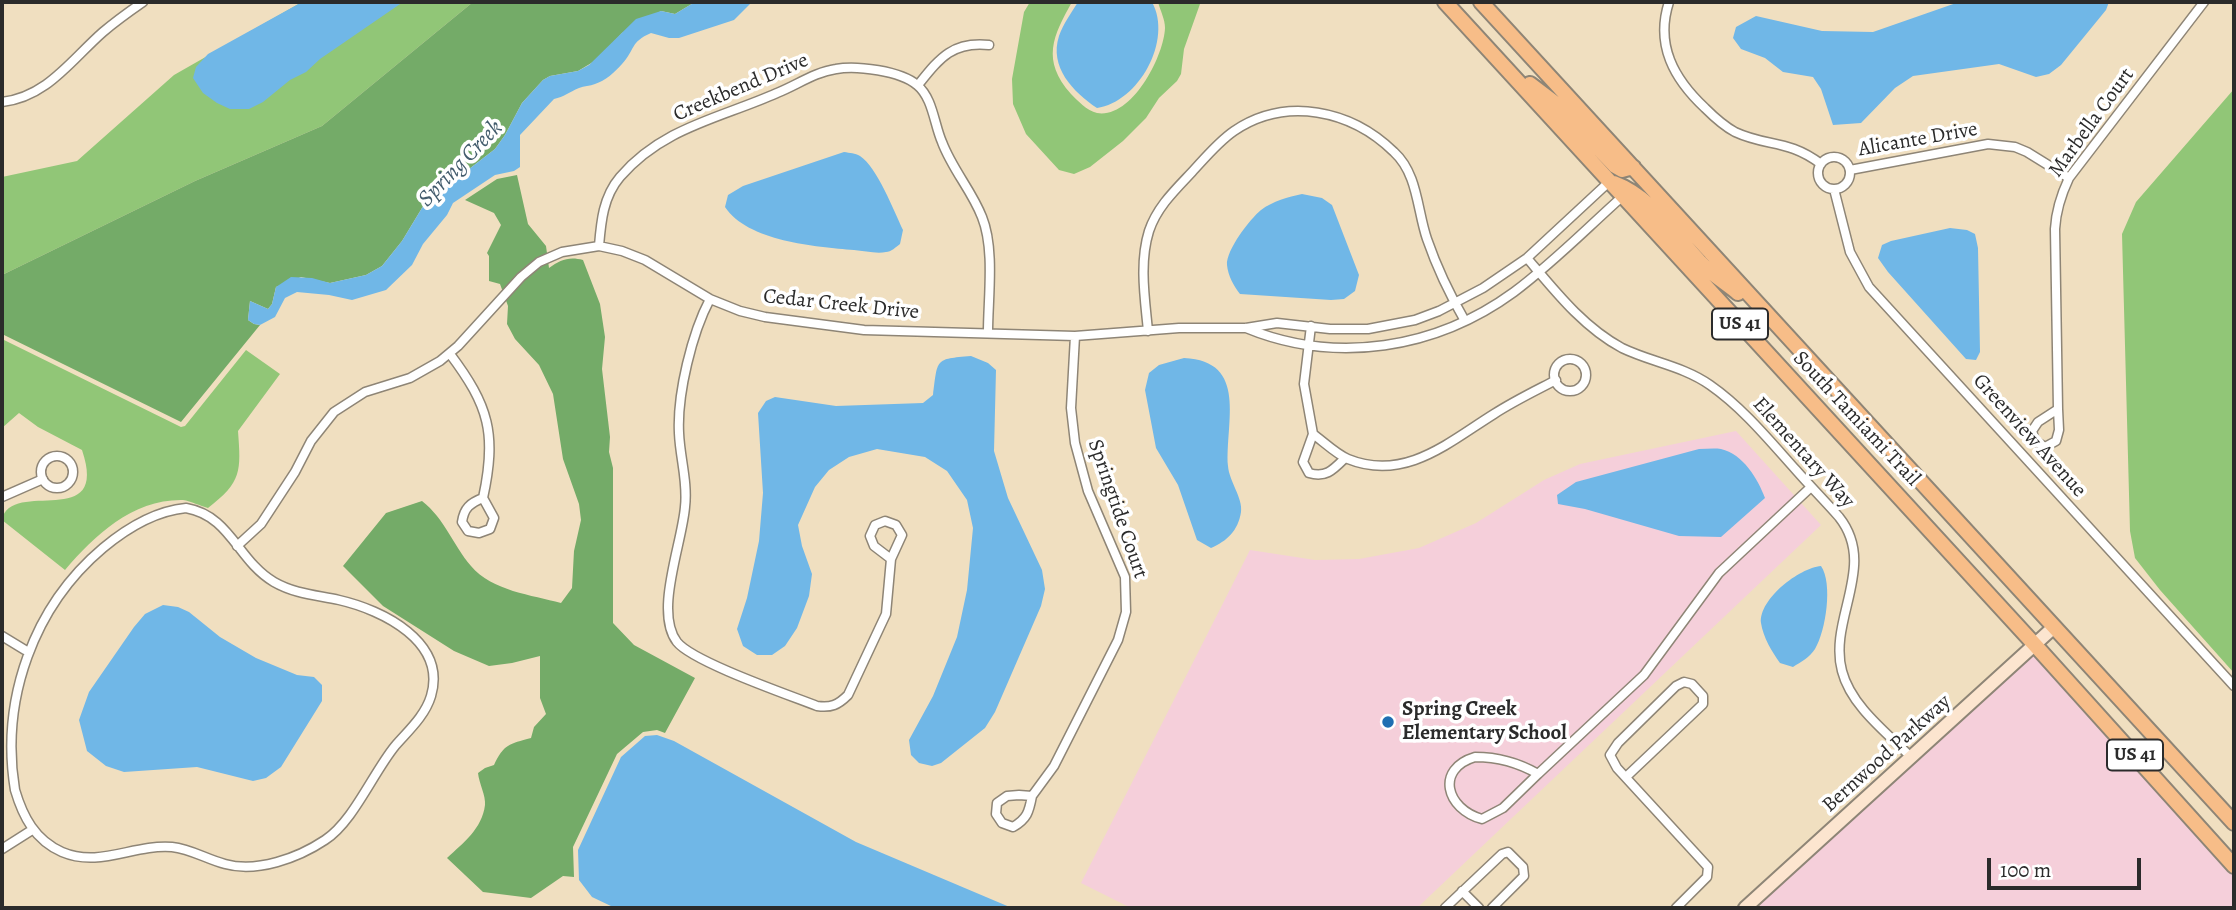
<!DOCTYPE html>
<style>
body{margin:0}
#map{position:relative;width:2236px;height:910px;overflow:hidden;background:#f0dfc0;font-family:Alegreya,serif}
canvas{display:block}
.frame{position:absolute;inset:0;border:4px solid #2b2b2b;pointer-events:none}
.scale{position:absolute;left:1987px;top:858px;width:154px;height:32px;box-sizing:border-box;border:4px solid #2b2b2b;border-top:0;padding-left:9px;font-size:21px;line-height:24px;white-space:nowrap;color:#2b2b2b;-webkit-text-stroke:5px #fff;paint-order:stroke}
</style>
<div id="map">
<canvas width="2236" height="910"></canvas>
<div class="frame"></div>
<div class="scale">100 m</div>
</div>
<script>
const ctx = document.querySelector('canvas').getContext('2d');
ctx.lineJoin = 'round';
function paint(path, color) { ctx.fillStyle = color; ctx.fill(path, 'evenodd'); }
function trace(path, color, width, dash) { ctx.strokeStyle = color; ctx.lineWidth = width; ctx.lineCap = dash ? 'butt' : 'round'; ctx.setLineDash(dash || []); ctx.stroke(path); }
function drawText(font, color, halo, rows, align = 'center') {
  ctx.font = font + ' Alegreya,serif'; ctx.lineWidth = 7; ctx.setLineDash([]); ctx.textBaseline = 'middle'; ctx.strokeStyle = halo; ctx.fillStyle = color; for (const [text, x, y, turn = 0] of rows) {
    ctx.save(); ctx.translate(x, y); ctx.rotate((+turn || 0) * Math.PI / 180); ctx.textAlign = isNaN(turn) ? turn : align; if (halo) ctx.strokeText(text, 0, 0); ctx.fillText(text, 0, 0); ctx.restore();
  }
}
paint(new Path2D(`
 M1736,431L1821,525L1417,908H1131L1081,883L1250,550L1315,560L1359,559L1419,548L1476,523L1544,480L1580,464Z
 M2034,654L2234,875V908H1753Z`), '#f5cfda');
paint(new Path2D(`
 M302,2H473L322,126L195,181L2,275V177L77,161L174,75Z
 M1030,2H1072C1053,36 1041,60 1071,94C1077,100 1087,111 1097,113C1132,119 1164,56 1165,28C1165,19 1160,10 1158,2H1199L1200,4L1184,49L1181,74L1177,81L1159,98L1146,118L1123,141L1090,167L1074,174L1059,170L1026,134L1013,104L1012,79L1024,12Z
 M2234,89V673L2160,590L2135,558L2130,531L2122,234L2136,202Z
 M2,339L181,427L185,426L246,350L280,374L238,431C241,471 242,482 208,508C200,506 191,501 183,500C133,499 95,535 65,570L2,520C11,477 110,533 82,450L38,427L19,413L2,428Z`), '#91c677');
paint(new Path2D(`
 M473,2H695L675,14L661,11L622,33L598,59L578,71L550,76L543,80L522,103L505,135L495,149L425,203L402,241L382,266L366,275L330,283L301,277L276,287L272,304L268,309L250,301L248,320L254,324L260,325L181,422L2,334V275L195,181L322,126Z
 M517,175L528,224L546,246L549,268C560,260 569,256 583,260L600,304L605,337L602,369L610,437L609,452L613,468V623L634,645L695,678L665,733L657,730L643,732L617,754L573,847L574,877L563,876L531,898L483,892L447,858C463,843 482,829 485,805C486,796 479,783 478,773L485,768L494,765C504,744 509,744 531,738L534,727L546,714L540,698V656L512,663L489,666L454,651L383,606L343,566L386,513L422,501C445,519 453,545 471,566C492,591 532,595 561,603L572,588L574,551L581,520L579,504L563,459L553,394L539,365L515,339L507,324L508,306L500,284L489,281V256L487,253L501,225L494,213L465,200L497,179Z`), '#74ab68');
paint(new Path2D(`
 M302,2H403L320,59L306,72L290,80L263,102L249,109H230L217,103L203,93L193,78L196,67L208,54Z
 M695,2H752L734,20L679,38H669L651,33C630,42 635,50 622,64C615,72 605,81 595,84C590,86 584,86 579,88C569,92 564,97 554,99L520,135V167L514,171L495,175L453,203L447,215L423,244L412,265L386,290L352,300L329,295L297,292L285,298L275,317L260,325L254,324L248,320L250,301L268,309L272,304L276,287L291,277L312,278L330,283L366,275L382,266L402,241L425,203L495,149L505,135L522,103L543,80L550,76L578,71L589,65L636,19L661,11L675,14Z
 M1078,2H1152C1173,40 1139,102 1097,108C1073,92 1049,67 1059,36C1063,24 1072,12 1078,2Z
 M1959,2H2109L2106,10L2061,65L2049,74L2036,77L1999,64L1913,76L1895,88L1861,123L1833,125L1821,89L1813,77L1783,72L1765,58L1741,49L1733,38L1736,27L1756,16L1822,31L1873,32Z
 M844,152C850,153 855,153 860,156C877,167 894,211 903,230L900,244C896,247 891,252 886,252C877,254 864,251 854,250C816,247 747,241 725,207L728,195L743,186Z
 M1302,194L1322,198L1332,205L1359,275L1355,291L1344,299L1331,300L1240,294C1234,286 1228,276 1227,265C1226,250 1250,219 1261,210C1273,201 1288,197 1302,194Z
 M1950,228L1967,230L1975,234L1978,248L1980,352L1976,360L1966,359L1888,272L1878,258L1882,245L1891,241Z
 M971,356L988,363L996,370L994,451L1008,498L1042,570L1045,589L1041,606L995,712L985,728L941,763L932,766L919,763L911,755L909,740L933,696L957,637L967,590L973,528L967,500L947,471L925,457L877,449L849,457L829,470L815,487L798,525L802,546L812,574L809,596L797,628L785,646L772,655H757L743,646L737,629L747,598L759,541L763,493L758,413L766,401L775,397L836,406L923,403L933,395C938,359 934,359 971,356Z
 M1184,358C1249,361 1225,423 1228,466C1229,481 1243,498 1241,512C1238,531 1227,541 1211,548L1197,540L1178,485L1156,448L1145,390L1149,373L1159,365Z
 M1699,449C1706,449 1714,448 1721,449C1743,454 1758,479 1765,498L1721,537L1679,536L1585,509L1558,504L1557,495L1576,482Z
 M1821,566C1833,583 1826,631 1815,649C1810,657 1801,662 1793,667L1780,663C1772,652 1763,637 1761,623C1759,599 1799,568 1821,566Z
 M163,605L178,607L189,612L220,637L256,658L297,675L314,677L322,685V701L281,767L266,778L253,781L197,767L124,772L106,766L87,751L79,720L89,692L134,627L145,614Z
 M657,735L674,741L856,842L1012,908L613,907L592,897L579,880L578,850L621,757L645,736Z`), '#70b7e7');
const street = new Path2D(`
 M1669,2C1655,45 1674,79 1705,108C1714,117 1724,126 1735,132C1767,147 1788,139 1821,164
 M918,85C939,59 952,41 989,45
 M2,102C47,97 71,60 103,32C116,21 130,11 143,2
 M1818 173a16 16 0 1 1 32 0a16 16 0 1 1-32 0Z
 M1850,170L1988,144L2015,147L2027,152L2069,178
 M1834,189L1850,252L1869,287L2234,686
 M599,246C601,222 603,197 620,177C663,127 721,118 777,93C797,85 815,72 836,69C856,65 901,71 917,85C933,98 934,124 942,142C952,169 972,191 982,217C995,249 988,298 988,332
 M1527,258C1555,291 1583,327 1622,348C1651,362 1683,366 1710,385C1743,408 1769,440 1796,470C1810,486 1825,501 1839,517C1878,566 1828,619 1842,671C1851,706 1887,733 1911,757
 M710,299C692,333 677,394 679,433C680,458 688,482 685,507C682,544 654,612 677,642C693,662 789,695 817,706C831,708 838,705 848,695L886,614L891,559
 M1311,326L1304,384L1313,434C1324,442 1336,454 1348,459C1405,482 1449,442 1494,414C1514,401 1535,391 1556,380
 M1246,328C1336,365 1436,349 1514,292C1553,263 1587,228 1623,196
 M1148,331C1145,299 1139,263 1149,231C1157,207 1175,190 1192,172C1205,158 1218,142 1234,131C1286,96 1351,110 1394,152C1418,174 1417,210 1427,239C1437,268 1450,295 1465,321
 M450,354C489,406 497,434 483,498
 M1554 375a16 16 0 1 1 32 0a16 16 0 1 1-32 0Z
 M2058,409L2055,229C2056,210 2061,195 2069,178L2204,2
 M2058,409L2059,430L2056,441L2045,447L2035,441L2032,431L2038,422Z
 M1313,434L1303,462L1309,473C1326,478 1333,470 1345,458
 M41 472a16 16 0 1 1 32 0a16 16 0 1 1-32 0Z
 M2,497L43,479
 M483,498L494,518L490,529L479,533L468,531L462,522C464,508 470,503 483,498Z
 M186,508C231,516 237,560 274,582C295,594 316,595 339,600C383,610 447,642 431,696C425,716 408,731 395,746C373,773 353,822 325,840C298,858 257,873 225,864C206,859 191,849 172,847C133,844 100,868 62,852C35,840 23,817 15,790C0,699 34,606 103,548C127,528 155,511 186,508Z
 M885,521L896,525L902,535L891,559L874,546L870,536L875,525Z
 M237,546L261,524L295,472L311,441L334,412L365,392L410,378L440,361L458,346L521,277L539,262L562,252L599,246L622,251L645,260L710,299L740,311L765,317L864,330L1075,336L1179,328H1246L1277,323L1330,329H1368L1415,320L1439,311L1483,288L1527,258L1610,181
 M2,636L25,650
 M1475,757C1498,757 1519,763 1538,774L1503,808L1482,819C1446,809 1435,769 1475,757Z
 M1538,774L1644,675L1719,573L1811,487
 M1626,777L1703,704V696L1692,684L1684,682L1676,686L1618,743L1610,755L1617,768L1708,867L1707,877L1676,908
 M1019,795L1032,796C1029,812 1027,819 1013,827L1002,823L996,814L997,803L1007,796Z
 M1032,796L1054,766L1118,640L1126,612L1125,577L1088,491L1075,443L1071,408L1075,336
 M2,849L32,830
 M1462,891L1479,908
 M1445,908L1502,854L1508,852L1523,867L1524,876L1492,908`);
const secondary = new Path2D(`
 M1745,908L2054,627`);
const primary = new Path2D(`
 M1445,2L2035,645L2234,866
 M1481,2L2234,823
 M1530,84L1555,103L1615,166L1622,170L1633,167
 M1614,183C1652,197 1673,234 1700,262C1711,274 1726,283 1738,293`);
trace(street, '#8e8576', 11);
trace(secondary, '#8e8576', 16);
trace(primary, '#8e8576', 18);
trace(street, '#fff', 8);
trace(secondary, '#fce5cf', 12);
trace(primary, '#f7bd88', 14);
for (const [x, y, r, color] of [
 [1388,722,7,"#1f6fb2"]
]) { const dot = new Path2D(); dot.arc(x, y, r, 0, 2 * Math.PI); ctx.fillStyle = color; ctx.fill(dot); trace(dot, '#fff', 2.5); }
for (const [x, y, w] of [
 [1740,324,56],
 [2135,755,56]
]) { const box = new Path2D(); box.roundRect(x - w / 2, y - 15.5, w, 31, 5); ctx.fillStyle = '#fff'; ctx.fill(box); trace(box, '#2b2b2b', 2); }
drawText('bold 19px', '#2b2b2b', null, [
 ["US 41",1740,324],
 ["US 41",2135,755]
]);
drawText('21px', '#2b2b2b', '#fff', [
 ["Creekbend Drive",741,88,-23],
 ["Marbella Court",2092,123,-54],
 ["Alicante Drive",1918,140,-10],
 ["Cedar Creek Drive",841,305,6],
 ["South Tamiami Trail",1856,419,47],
 ["Greenview Avenue",2029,436,48],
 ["Elementary Way",1803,453,48],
 ["Springtide Court",1117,509,71],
 ["Bernwood Parkway",1887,754,-42]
]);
drawText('bold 21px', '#2b2b2b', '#fff', [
 ["Spring Creek",1402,710],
 ["Elementary School",1402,734]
], 'left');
drawText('italic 23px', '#435c6d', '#fff', [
 ["Spring Creek",461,164,-46]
]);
</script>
